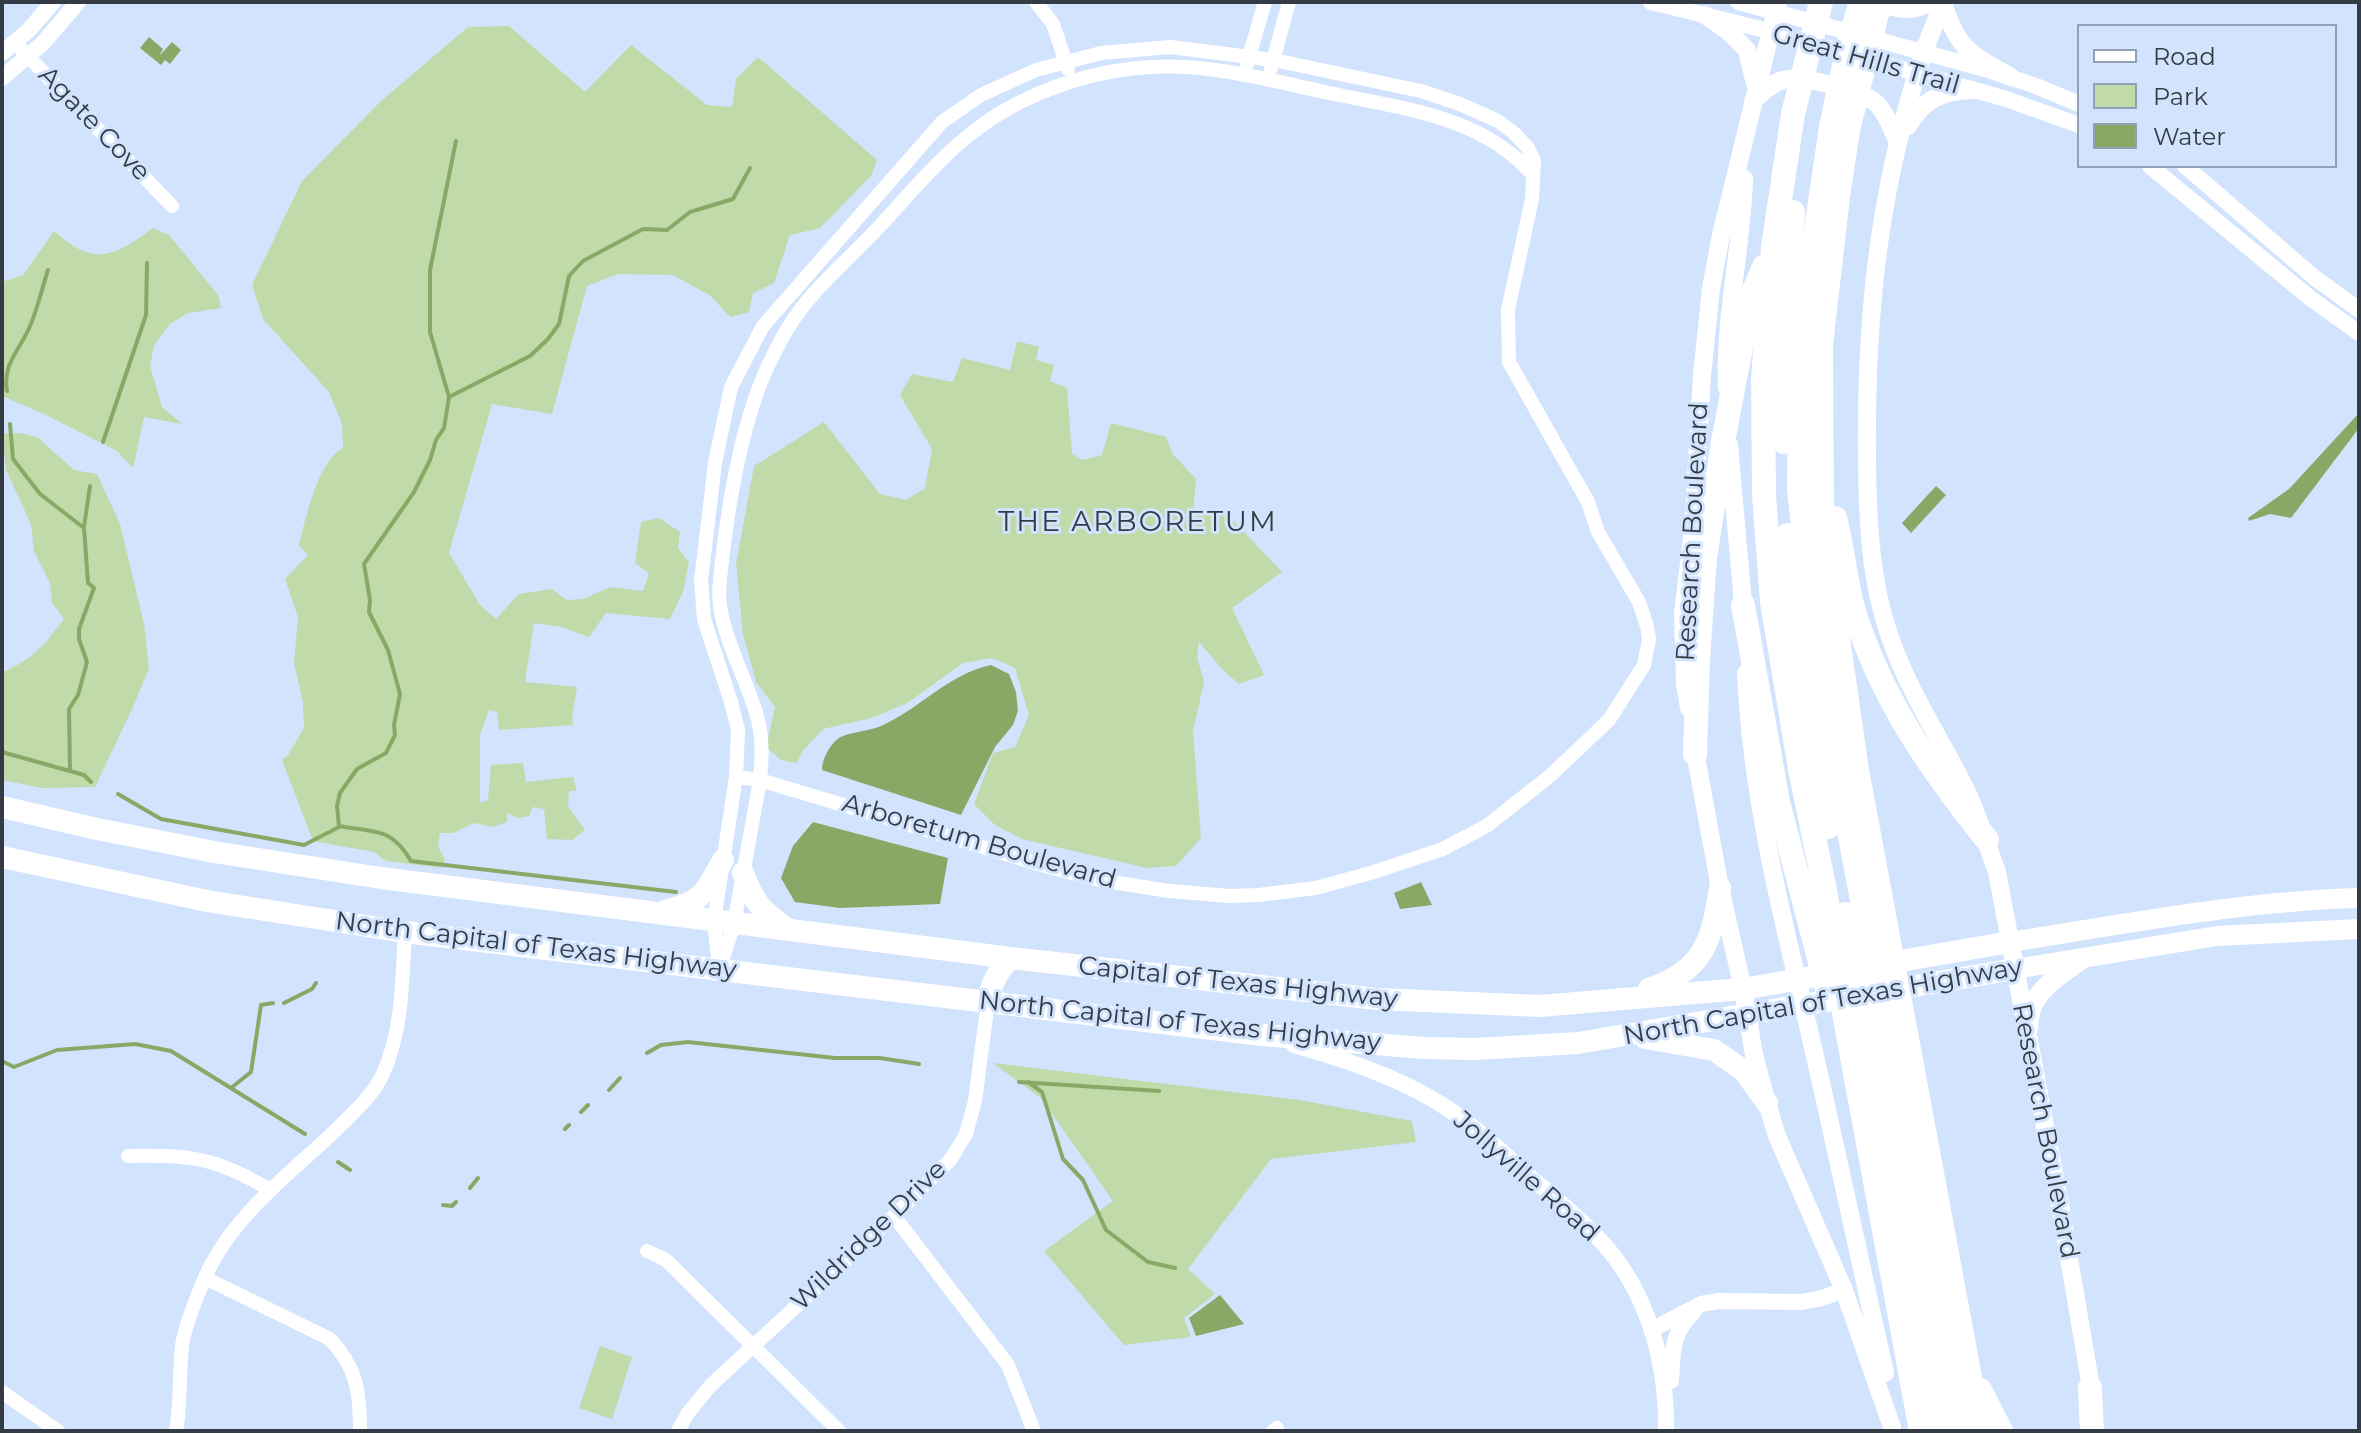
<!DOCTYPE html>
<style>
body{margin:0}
#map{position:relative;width:2361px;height:1433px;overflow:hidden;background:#d1e3fd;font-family:Montserrat,sans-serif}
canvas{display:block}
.frame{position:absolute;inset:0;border:4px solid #343b45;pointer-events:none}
.legend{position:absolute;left:2077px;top:24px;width:260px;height:144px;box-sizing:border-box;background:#d1e3fd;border:2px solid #92a0b3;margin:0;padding:10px 14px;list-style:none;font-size:24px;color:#343b45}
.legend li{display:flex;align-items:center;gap:16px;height:40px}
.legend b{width:40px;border:2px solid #92a0b3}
</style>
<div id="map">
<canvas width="2361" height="1433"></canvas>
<div class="frame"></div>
<ul class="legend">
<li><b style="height:10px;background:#fff"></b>Road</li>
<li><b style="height:22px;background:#c0daa9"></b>Park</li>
<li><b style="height:22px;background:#88a966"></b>Water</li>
</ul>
</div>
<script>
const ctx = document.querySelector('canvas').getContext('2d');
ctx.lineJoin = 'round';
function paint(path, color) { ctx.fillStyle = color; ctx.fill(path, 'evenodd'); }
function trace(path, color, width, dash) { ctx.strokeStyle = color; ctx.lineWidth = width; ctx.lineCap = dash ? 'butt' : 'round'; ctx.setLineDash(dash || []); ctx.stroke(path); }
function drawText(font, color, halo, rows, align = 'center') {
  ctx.font = font + ' Montserrat,sans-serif'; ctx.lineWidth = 6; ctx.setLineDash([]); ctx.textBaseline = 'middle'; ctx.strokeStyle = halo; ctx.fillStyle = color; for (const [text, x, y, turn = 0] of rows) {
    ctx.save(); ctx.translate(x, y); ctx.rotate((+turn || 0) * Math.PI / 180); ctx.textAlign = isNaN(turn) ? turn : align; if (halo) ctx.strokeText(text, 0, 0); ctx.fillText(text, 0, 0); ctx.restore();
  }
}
paint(new Path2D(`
 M509,26L585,92L631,45L707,105L732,107L736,79L758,57L877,160L871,176L820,228L790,235L774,283L753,293L749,312L730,317L711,296L673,275L618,274L587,286L552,414L492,404L449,553L480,605L496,619L519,594L552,589L567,600L583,599L611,587L643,591L649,573L635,563L641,522L659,518L680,532L678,548L689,562L683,592L670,619L606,613L589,637L561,627L534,623L525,682L577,687L572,717L573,725L499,730L497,712L489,710L480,735V803L488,800L491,765L523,763L526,782L573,777L577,791H569L568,806L585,830L572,840L547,839L544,809L533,807L529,816L517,818L507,813V822L492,827L474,823L453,833H440L438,846L445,860L442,868L386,861L374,852L313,841L282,760L288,755L304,728L303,701L294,664L298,617L285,579L308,555L299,546C305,519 318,461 343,448L342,424L329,392L263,319L252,285L302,181L381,101L468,27Z
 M153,228L169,235L218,295L221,308L188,313L170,324L154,345L150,366L162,407L182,424L144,417L133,468L117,451L46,415L2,396V282L23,275L54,231C62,237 71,246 81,250C108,263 132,243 153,228Z
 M1017,341L1039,347L1036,360L1054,365L1050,381L1067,388L1072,454L1082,460L1102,455L1111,423L1166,437L1173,454L1196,479L1193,514H1227L1282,572L1232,608L1264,675L1239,684L1224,671L1199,642L1197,657L1204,682L1193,731L1201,838L1176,866L1147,868L1022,839L995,825L974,804L993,753L1015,747L1029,715L1015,668L992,658L963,663L909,702L872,718L823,729L802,752L797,763L781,760L766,747L775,707L756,682L743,634L736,564L754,466L824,422L880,494L906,500L925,488L932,449L900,395L912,374L953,382L962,358L1010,370Z
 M20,433L37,437L74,470L97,474L120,524L144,624L149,668L133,707L95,787L42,788L2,780V672C33,660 44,645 64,619L52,603L50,583L34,551L31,524L6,470L2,434Z
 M993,1063L1299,1100L1412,1121L1416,1142L1271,1159L1188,1269L1215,1294L1184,1318L1191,1337L1124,1345L1044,1251L1113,1201L1041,1098Z
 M600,1346L632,1357L612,1419L579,1408Z`), '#c0daa9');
paint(new Path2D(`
 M149,37L163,49L159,56L172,42L181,50L170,64L165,60L161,65L140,48Z
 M2359,413V428L2291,518L2270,514L2249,521L2248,518L2289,489Z
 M1936,486L1946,495L1911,533L1902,523Z
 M991,665L1009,674L1016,692L1018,711L1013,725L995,747L961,815L822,770C822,760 829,745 839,738C849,732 869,731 881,726C920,709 948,674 991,665Z
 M813,822L948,858L940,904L840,908L795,902L781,878L793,846Z
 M1421,882L1432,905L1400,909L1394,893Z
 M1220,1295L1244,1324L1196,1336L1189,1318Z`), '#88a966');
trace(new Path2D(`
 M456,141L430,270V332L449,397L444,428L436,440L430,460L414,492L364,564L370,600L369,612L388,650L400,694L394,725L395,735L386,753L357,769L340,793L337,806L339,826C376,833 391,827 411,861L676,892
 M7,391C2,363 21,349 30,326C38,308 42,288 48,270
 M449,397L530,356L548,339L559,324L569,276L583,261L643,229L667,230L690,212L733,199L750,168
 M10,424L13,459L40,494L84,528L88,583L94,588L79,629V639L87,662L78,695L69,709L70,771
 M103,442L146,315L147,263
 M84,527L90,486
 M2,752L84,775L91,782
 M118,794L161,819L304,845L339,827
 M284,1003L312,989L316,983
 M647,1053L661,1045L688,1042L835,1058H880L919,1064
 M2,1061L14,1067L57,1050L135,1044L171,1051L305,1134
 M1019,1082L1159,1091
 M1028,1082L1042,1092L1063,1159L1083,1180L1106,1230L1148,1262L1175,1268
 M231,1088L251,1072L261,1005L273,1003
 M609,1090L620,1078
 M581,1112L588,1105
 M565,1129L569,1125
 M338,1162L350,1170
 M470,1188L478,1178
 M443,1205L452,1206L456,1202`), '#88a966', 4);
trace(new Path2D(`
 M1036,2L1053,24L1068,69
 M20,48L172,206
 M1247,64L1265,2
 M1271,68L1289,2
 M721,964L734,924L760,780C762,761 763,739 758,720C749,684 728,649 721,612C717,593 721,571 723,552C730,495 743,422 766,370C773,356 780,340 788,328C809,292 849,259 878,228C905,199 931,167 962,141C1022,89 1107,63 1186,67C1239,70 1292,86 1344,96C1412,110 1484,119 1532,174
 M719,968L714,921L736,777L738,730L731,702L704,619L701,581L715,463L731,387L763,326L942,122L981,95L1036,70L1101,53L1170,47L1274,60L1421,91L1460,104L1498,121L1514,133L1528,148L1534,161L1532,199L1508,310L1509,362L1588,502L1598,532L1639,602L1647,626L1649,639L1644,665L1609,720L1551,775L1488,825L1443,849L1374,872L1316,888L1258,895L1229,896L1169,891L1099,880L1049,867L760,780L736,777
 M128,1156C190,1155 216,1157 270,1190
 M894,1216L1008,1365L1034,1431
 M647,1251L666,1260L839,1431
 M205,1278L330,1339C357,1368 360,1392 360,1431
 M2,1392L58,1431
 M176,1431C181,1403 179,1374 182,1346C184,1328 202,1282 211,1265C240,1209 295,1170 339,1127C355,1111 372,1096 382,1076C403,1031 402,980 405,932
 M678,1431L688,1413L711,1385L894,1216L951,1159L966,1134L975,1101L988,1002
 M1273,1431L1277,1428`), '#fff', 14);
trace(new Path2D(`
 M1651,2L1769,31L2006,99L2079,125
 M1738,2L1985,69L2036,86L2079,104
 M2,53L29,30L53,2
 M2,78L43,43L78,2
 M2150,166L2310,298L2359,333
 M2185,166L2315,278L2359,310
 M1294,1045C1351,1061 1419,1084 1466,1122C1489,1139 1510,1159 1531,1178C1555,1197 1578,1217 1599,1239C1648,1290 1667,1363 1666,1431
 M1651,1330L1701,1304L1719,1301L1802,1302L1822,1298L1844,1290
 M1671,1381C1673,1350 1671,1334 1694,1311`), '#fff', 16);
trace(new Path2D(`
 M1872,2C1895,8 1909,14 1932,2
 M1943,2C1934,27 1923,51 1916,76C1878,201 1866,318 1867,448C1867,511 1869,580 1891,640C1910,694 1942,741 1967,792C1979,818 1987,845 1997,872L2059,1200L2093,1399
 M1943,3C1959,51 1969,53 2011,77
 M1705,15L1728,31L1747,50L1755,84
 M1753,101C1762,93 1771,83 1783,80C1801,74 1864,91 1877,104C1887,114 1892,130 1898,142
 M1908,126C1924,99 1941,91 1972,90
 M1727,388C1724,317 1742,249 1744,179
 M1729,445L1744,615
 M1746,673C1751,793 1781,913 1809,1030C1835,1144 1860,1258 1885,1373
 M1689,708L1685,683L1683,614L1693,529L1702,376L1711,288L1721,235L1778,2
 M1693,741L1720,888L1743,989L1754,1055L1767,1103L1777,1136L1844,1290L1892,1427`), '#fff', 18);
trace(new Path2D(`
 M2010,942C2126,924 2242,901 2359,898
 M2015,969L2217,936L2359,929
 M2027,1033C2029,1024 2029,1014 2032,1006C2041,986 2065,971 2082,959`), '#fff', 20);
trace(new Path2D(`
 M2,807L97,829L214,852L381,878L1011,958L1377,999L1540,1006L1743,989L1840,972
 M2,857L207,901L405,932L1262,1035L1424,1048L1475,1049L1578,1043L2015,969
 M743,873C755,904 760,909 786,928
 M665,911C704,901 704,894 723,860
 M1877,965L2010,942
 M1649,989C1704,971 1712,940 1720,888
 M988,1002C992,983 996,972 1011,958
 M1645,1038L1714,1050L1744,1071L1767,1103`), '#fff', 22);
trace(new Path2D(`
 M1821,2L1793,114L1773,247L1763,379L1764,495L1772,602L1800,769L1825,890L1844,1013L1921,1431
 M1861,2L1849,42L1831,127L1801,331L1799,489L1820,679L1963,1431
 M1880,2L1848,130L1838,197L1821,345L1822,528L1857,770L1980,1431
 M1784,442L1782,352L1793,212
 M1835,518C1843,548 1845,579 1853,608C1881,699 1929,767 1987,840
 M1788,535L1803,694L1828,827
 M1743,605L1778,802L1827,989
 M1695,754L1698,660L1705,558L1723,442L1750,300L1764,267
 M1845,914L1942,1431
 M2090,1388L2092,1431
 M1980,1390L2001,1431`), '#fff', 24);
drawText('26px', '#343b45', '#d1e3fd', [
 ["Great Hills Trail",1866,60,16],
 ["Agate Cove",94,124,46],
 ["Research Boulevard",1693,532,-87],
 ["Arboretum Boulevard",979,842,16],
 ["North Capital of Texas Highway",536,946,7],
 ["Capital of Texas Highway",1238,983,6],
 ["North Capital of Texas Highway",1823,1002,-10],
 ["North Capital of Texas Highway",1180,1022,6],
 ["Research Boulevard",2045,1131,79],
 ["Jollyville Road",1526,1177,41],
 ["Wildridge Drive",869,1236,-44]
]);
ctx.letterSpacing = '2px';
drawText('28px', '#343b45', '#d1e3fd', [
 ["THE ARBORETUM",1138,523]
]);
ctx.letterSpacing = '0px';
</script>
